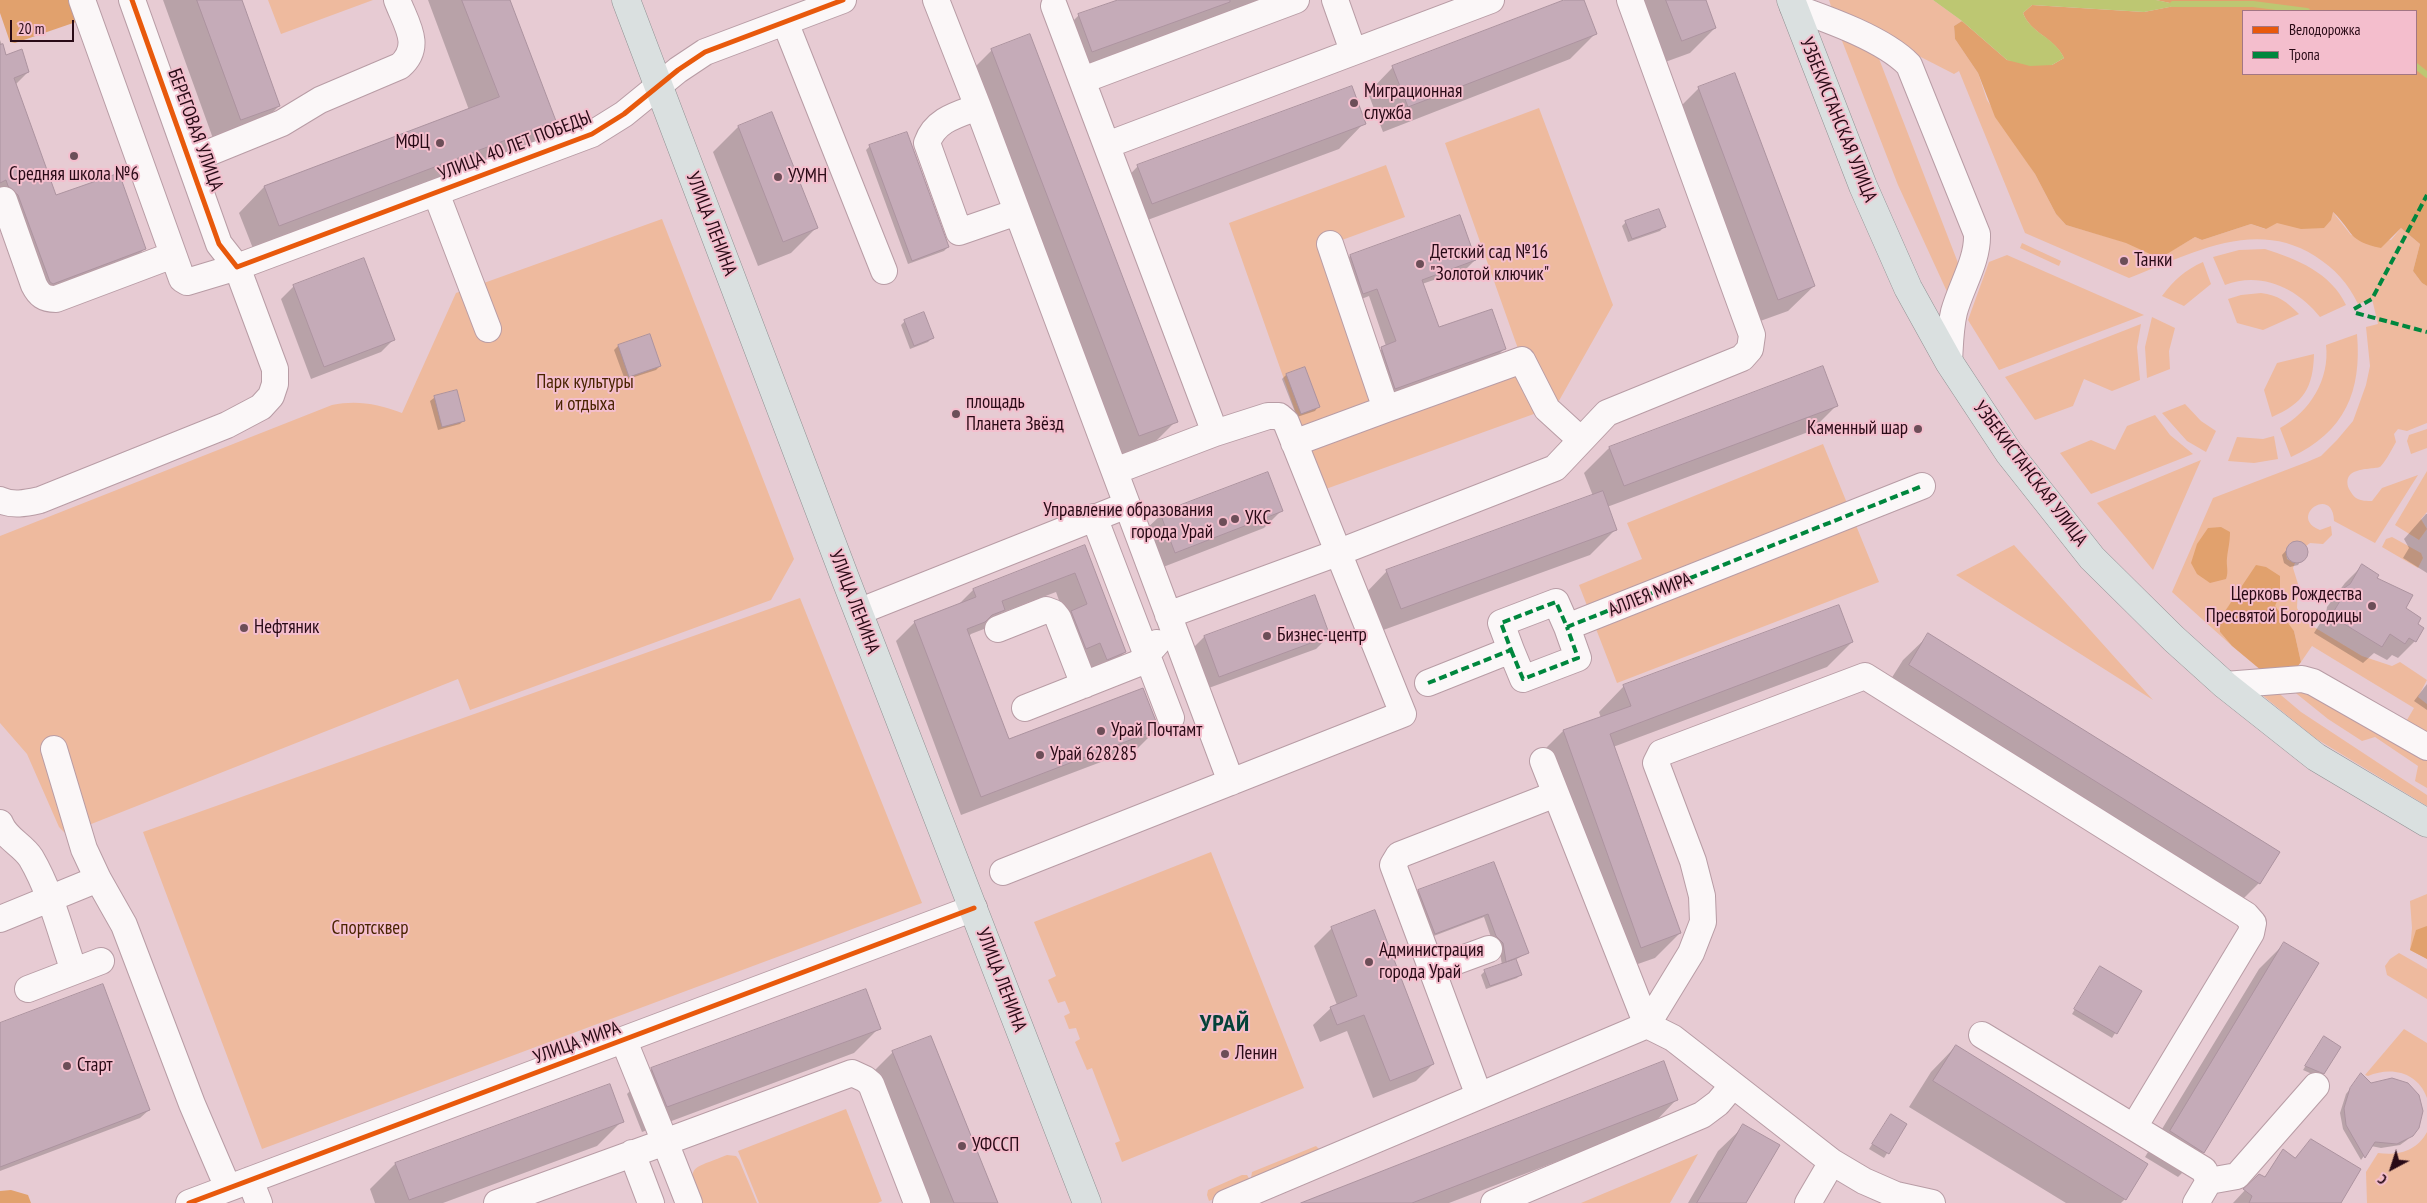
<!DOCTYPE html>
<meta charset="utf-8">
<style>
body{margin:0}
#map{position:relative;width:2427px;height:1203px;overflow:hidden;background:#e7cbd3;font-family:"PT Sans Narrow",sans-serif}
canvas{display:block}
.legend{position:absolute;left:2242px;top:10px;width:175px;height:65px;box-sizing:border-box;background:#f4becd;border:1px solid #a37684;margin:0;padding:6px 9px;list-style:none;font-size:15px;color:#290a16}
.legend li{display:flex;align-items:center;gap:10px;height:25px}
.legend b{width:25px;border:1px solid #a37684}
.north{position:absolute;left:2367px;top:1143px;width:50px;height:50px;-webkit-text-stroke:4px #f4becd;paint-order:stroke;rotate:220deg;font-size:14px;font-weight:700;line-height:20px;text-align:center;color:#290a16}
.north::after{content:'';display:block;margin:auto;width:18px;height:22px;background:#290a16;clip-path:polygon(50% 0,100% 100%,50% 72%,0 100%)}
.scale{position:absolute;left:10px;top:20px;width:64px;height:22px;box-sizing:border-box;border:2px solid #290a16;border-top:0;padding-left:6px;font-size:15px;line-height:18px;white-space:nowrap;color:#290a16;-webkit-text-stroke:4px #f4becd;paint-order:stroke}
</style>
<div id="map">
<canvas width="2427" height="1203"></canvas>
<ul class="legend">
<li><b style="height:6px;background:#e8590c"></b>Велодорожка</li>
<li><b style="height:6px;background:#00873e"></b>Тропа</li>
</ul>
<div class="north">С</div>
<div class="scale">20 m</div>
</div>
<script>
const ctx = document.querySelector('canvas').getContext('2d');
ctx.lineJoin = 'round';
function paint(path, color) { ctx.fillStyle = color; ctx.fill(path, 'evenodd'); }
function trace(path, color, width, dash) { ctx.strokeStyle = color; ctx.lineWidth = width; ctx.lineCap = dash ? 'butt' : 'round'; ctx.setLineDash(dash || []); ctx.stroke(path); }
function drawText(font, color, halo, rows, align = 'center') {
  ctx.font = font + ' "PT Sans Narrow",sans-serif'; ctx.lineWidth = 4; ctx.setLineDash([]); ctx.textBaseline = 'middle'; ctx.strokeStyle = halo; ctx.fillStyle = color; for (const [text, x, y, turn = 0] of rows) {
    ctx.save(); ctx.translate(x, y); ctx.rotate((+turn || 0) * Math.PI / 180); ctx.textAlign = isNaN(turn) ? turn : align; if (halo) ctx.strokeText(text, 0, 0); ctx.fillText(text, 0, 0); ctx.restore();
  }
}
paint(new Path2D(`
 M268,0H373L281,34Z
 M1829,0H1933L1962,21L1954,26L1955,39L1978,73L1987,100L2035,174L2056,214L2066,225L2166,254L2195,237L2202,240L2251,224L2265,229L2277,222L2332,211L2351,235L2391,240L2401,228L2420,244L2413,271L2422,283L2427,286V423L2407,431L2398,429L2394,434L2396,442C2392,449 2387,459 2381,466C2377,471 2340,464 2349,489C2351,492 2353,496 2356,498C2361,501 2367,501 2372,501L2382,488L2418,475L2375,543L2334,521C2333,484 2287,517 2320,530L2331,526L2332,535L2323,544L2310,543L2306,546L2299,541L2290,543L2286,550L2287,559L2295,563L2293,568L2298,584L2297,608L2304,621L2362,656L2392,666L2400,662L2427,680L2418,697L2427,704V739L2404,725L2414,708L2312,646L2301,662L2294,631L2242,587L2219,620L2220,632L2232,646L2172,592L2213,498L2307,462L2321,456L2337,440L2353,421L2366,385L2370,366L2366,327L2378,324L2372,299L2358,304C2348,283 2335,269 2315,256C2254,217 2189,255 2129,278L2025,233L1959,71L1954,74L1833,12Z
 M1839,33L1876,51L1960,268L1949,296L1898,185Z
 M1539,108L1613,305L1556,406L1323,490L1229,223L1386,165L1405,217L1331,244L1386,408L1522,360L1445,143Z
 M662,219L794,559L771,600L470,710L458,679L66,834L59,827L27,754L0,723V536L332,405C357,400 378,404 402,413L456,293Z
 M2022,243L2061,261L2059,266L2020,248Z
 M2265,249C2297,259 2331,273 2346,305L2320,317C2297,288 2261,271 2225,285L2213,257L2239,250Z
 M2007,255L2144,315L1999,370L1968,320L1989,262Z
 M2203,262L2211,284L2184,306L2162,296C2174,280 2185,270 2203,262Z
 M2261,293C2278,295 2287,302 2299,314L2263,330L2237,323L2228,299L2241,295Z
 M2152,317L2175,328L2169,351L2170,369L2147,378L2145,347Z
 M2141,324L2137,347L2140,380L2112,391L2084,379L2073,406L2035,420L2005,377Z
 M2357,334C2362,391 2345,432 2291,457L2280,428C2310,412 2330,379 2326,345Z
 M2314,354C2313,388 2304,403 2272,417L2264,390L2277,363Z
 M2185,404L2201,421L2216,431L2206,452L2187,441L2162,413Z
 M2155,415L2170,435L2193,454L2091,494L2060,453L2091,440L2115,450L2127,426Z
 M2427,429V448L2411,454L2407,441L2409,435Z
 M2274,436L2278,459L2254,463L2228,461L2237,437L2263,439Z
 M1823,444L1879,582L1617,683L1579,585L1642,559L1627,523Z
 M2201,460L2153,570L2097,503Z
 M2427,471V512L2421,519L2427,529L2419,540L2395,525Z
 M2392,537L2421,553L2423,558L2418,568L2382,547L2386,539Z
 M2014,545L2153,700L1956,575Z
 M800,598L922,903L262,1149L143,832Z
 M2299,685L2427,760V788L2415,781L2418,766L2375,737L2362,741L2328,719L2287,686Z
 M2256,690H2275L2301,712L2427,795V806L2315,738Z
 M1211,852L1304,1088L1122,1162L1115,1143L1120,1141L1092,1068L1087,1070L1075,1042L1080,1039L1076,1028L1069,1029L1064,1016L1070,1013L1065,1001L1058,1003L1048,980L1056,976L1034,922Z
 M2427,894V959L2410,950L2412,928L2410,901Z
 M2399,953L2427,969V999L2387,975L2385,966L2390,959Z
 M2404,1029L2427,1043V1098C2418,1072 2391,1066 2368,1076L2365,1075Z
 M846,1109L882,1201L878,1203H759L738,1151Z
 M2427,1132V1203H2367L2366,1172L2378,1153C2398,1156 2417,1151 2427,1132Z
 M1316,1146L1323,1153L1256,1183L1251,1178L1252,1172Z
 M1698,1154L1670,1203H1581Z
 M727,1155L736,1156L739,1160L757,1203H701C685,1164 691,1170 727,1155Z
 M1242,1175H1247L1250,1180L1248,1186L1209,1201L1207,1195L1208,1190Z`), '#eeba9e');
paint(new Path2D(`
 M0,0H68L76,22L15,43L10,42L0,13Z
 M2156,0H2427V286L2422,283L2413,271L2420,244L2401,228L2381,248C2347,241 2354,232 2333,212L2331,220L2324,228L2301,229L2277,223L2266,229L2251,224L2202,240L2195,237L2167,254H2150L2126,243L2066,225L2056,214L2035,174L1995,117L1978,73L1955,39L1954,26L1962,21L2007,60L2052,65L2064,58C2055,38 2030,33 2023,13L2032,5L2144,12L2179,5ZM2243,11H2416V74H2243Z
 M2221,527L2230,532C2230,542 2228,549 2227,558C2226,566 2229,571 2226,579L2210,583L2197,574L2191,563L2197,544L2208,528Z
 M2256,565L2266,567L2280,576V594L2275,606L2294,631L2301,662L2291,675L2262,671L2232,646L2220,632L2219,620Z
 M2427,926V959L2410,950L2416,930Z
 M11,1190L28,1195L31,1203H0V1191Z`), '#e1a16d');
paint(new Path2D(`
 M1933,0H2156L2180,5L2144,12L2032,5L2023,13C2031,34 2054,36 2064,58L2052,65L2030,66L2007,60L1962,21Z`), '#bdc772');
paint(new Path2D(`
 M163,0H241L279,106L254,131L215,144Z
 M428,0H508L554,121L529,146L254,251L239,213L264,187L469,110Z
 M1121,0H1279L1066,76L1053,41L1079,15Z
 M1567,0H1582L1595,34L1570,59L1383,132L1368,93L1393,67Z
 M1632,0H1705L1715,28L1690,53L1657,65Z
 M0,40L6,56L28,72L15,85L55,197L144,249L132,262L38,296L0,203Z
 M992,50L1176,421L1151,446L1114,460L967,75Z
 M1699,88L1814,286L1788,311L1752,324L1673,114Z
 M771,114L816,228L791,253L758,266L713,152L738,127Z
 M1364,123L1339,149L1126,228L1113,192L1138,166Z
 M870,146L948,247L944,251L908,264L866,150Z
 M1459,217L1475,260L1466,269L1422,284L1438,329L1505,348L1496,357L1386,396L1373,356L1386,346L1369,296L1354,302L1342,264L1350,256Z
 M1626,222L1664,227L1660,231L1628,242L1622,226Z
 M294,286L394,339L381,352L311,379L281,299Z
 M905,321L932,338L928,342L910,349L901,325Z
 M618,346L660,366L656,370L625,380L614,350Z
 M1304,369L1318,407L1315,411L1297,417L1282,379L1286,375Z
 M456,391L464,420L460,424L438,430L430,401L434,398Z
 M1837,405L1811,431L1607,507L1615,530L1590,555L1375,633L1362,597L1387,571L1593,496L1584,473L1609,448Z
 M1281,511L1264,528L1158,569L1143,532L1161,515Z
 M2426,514H2427V573L2403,558L2409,548L2404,539Z
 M2298,543L2305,547L2306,554L2298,565L2290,567L2284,563L2282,555L2291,545Z
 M1085,547L1125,652L1106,671L1087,678L1056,592L1001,613L984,629L971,634L968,637L1008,741L1158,728L1138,748L961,815L896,641L915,622L958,605L973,590Z
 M2362,566L2416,624L2415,641L2398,658L2392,655L2387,660L2374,653L2363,663L2314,633L2326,614L2327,607L2345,583Z
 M1929,635L2259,883L2234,908L1884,690L1903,660Z
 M1329,636L1316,649L1206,689L1191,650L1204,637Z
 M1852,642L1827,667L1613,747L1680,933L1655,958L1615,972L1538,756L1563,731L1601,718L1599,712L1624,686Z
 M2427,684V710L2414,701Z
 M1494,863L1527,953L1515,960L1521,974L1517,978L1486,989L1481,975L1485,971L1502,965L1499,947L1492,940L1484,917L1431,937L1415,895L1419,892Z
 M1332,928L1433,1064L1416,1081L1373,1098L1347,1031L1320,1042L1313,1025L1331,1008L1337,1005L1314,946Z
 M2284,944L2203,1152L2178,1177L2145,1157L2259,969Z
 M2100,968L2141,992L2112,1038L2072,1014Z
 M0,1024L149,1110L140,1118L0,1171Z
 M879,1028L854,1053L642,1132L627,1094L652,1069Z
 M2321,1041L2323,1073L2319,1077L2303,1070Z
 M1956,1046L2125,1199L2121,1203H2066L1909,1107L1931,1072Z
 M893,1052L997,1203H919L868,1077Z
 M1663,1063L1677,1099L1652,1125L1449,1203H1301Z
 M2358,1079L2421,1105V1120L2407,1140L2400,1145L2381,1148L2371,1146L2361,1160L2343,1129L2340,1113L2346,1094Z
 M609,1085L622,1121L597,1146L443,1203H375L370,1189L395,1164Z
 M1891,1115L1906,1124L1884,1158L1869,1149Z
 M1744,1126V1203H1688L1718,1151Z
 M2311,1140L2339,1203H2233L2259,1175L2264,1178L2283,1151L2295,1159Z`), '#0003');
trace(new Path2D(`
 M2173,4H2253L2307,11
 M2416,66L2427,75`), '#bdc772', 6);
const building = new Path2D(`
 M197,0H242L280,106L241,120Z
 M462,0H510L556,121L279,226L264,186L499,97Z
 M1118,0H1230V2L1092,52L1078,14Z
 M1564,0H1584L1597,34L1408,107L1392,66Z
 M1666,0H1706L1716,28L1682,41Z
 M1030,34L1178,422L1139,436L991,49Z
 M3,44L6,55L22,49L29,72L14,78L56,195L119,173L146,249L53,284L50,282L18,195L8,186L6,180L0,183V45Z
 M1735,73L1815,286L1778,300L1698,87Z
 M1352,86L1366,124L1152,204L1137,165Z
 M772,112L818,228L783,242L738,126Z
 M907,132L949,247L912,261L869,145Z
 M1659,209L1666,227L1632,239L1625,221Z
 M1460,215L1476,260L1422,280L1439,327L1492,309L1506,349L1395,389L1381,347L1396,341L1377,289L1363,294L1350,255Z
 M364,258L395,340L324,367L293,285Z
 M924,312L934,338L914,346L904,320Z
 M650,334L661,366L629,377L618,345Z
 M1823,366L1838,406L1624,486L1609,447Z
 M1305,367L1320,407L1301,414L1286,374Z
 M457,390L465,421L442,427L434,396Z
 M1268,472L1283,511L1175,553L1160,513Z
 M1603,491L1617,530L1401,609L1386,570Z
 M2286 552a11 11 0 1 1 22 0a11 11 0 1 1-22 0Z
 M1085,545L1126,652L1107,660L1100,643L1086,649L1071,611L1087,604L1075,573L1002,601L1005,610L992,615L985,622L967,629L1009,739L1143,688L1159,729L981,797L914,621L976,597L973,589Z
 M2362,564L2379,575L2377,578L2413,595L2406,608L2421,618L2418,624L2424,628L2416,642L2409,638L2405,644L2390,634L2382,647L2331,616L2343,596L2344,588L2350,584Z
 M1315,595L1330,636L1219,677L1204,636Z
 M1839,605L1853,642L1610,734L1681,933L1641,948L1563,730L1631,706L1623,685Z
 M1928,633L2280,852L2260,884L1909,665Z
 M1494,862L1529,953L1506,962L1503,943L1496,936L1488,914L1435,934L1418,890Z
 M1375,910L1434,1064L1390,1081L1364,1015L1337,1025L1330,1007L1357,996L1331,927Z
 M2284,942L2319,963L2204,1153L2170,1131Z
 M1516,959L1522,975L1490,986L1484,970Z
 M2100,966L2142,991L2117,1034L2074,1009Z
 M103,984L150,1110L0,1167V1023Z
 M866,989L881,1029L667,1107L651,1068Z
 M931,1036L998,1203H954L892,1051Z
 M2324,1036L2341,1047L2324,1074L2305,1066Z
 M1956,1045L2148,1164L2126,1200L1933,1081Z
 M1664,1061L1678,1100L1412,1203H1301Z
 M2361,1073L2371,1083L2392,1078L2408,1083L2419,1095L2423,1111L2419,1128L2413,1136L2397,1144L2375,1142L2365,1158L2346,1125L2344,1108L2350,1088Z
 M610,1084L624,1122L409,1200L395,1163Z
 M1891,1114L1907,1124L1889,1154L1872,1144Z
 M1743,1124L1780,1145L1746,1203H1697Z
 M2311,1139L2361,1169L2341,1203H2249L2252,1196L2243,1189L2259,1174L2265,1177L2283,1149L2295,1158Z`);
paint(building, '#c5abb8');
trace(building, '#ac939f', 1);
const minor = new Path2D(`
 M82,0L182,279L187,282L237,267L592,134L624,114L678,70L705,52L843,0
 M936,0L978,107L1231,782
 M1335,0L1353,51
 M1054,6L1215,433
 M1793,7C1827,19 1884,39 1909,65L1977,234C1978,261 1961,286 1954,312C1950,329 1950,345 1949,362
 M785,22L884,271
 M1083,80L1296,0
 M978,107C956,115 935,120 927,143L959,232L1017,212
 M1107,145L1491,0
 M191,160L282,123L320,100L400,66C423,46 406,24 397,0
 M436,193L488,329
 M4,200L34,285C39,295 44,299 56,299L173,255
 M1330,244L1386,409L1522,360L1547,409L1581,440
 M1294,443L1386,409
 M0,500C13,506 26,503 40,500L227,425L261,407L271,396L275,384V369L237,267L219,244L132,0
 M1094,517L1171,718
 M858,612L1127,505
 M1168,615L1337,553L1555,468L1607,413L1742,358L1750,349L1752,335L1630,0
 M998,629L1046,610L1054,613L1058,618L1084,685
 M1511,650L1523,679L1578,658L1567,627
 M1428,683L1511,650L1501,623L1556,602L1567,627L1922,486
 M2225,685L2302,679L2313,682L2427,747
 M1025,708L1139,663L1157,643
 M54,749L84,849L98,879L124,925L192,1104L228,1188
 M1543,761L1647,1025L1673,1038L1832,1162L1864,1181L1896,1195L1932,1203
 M0,823C6,839 22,844 31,858C51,892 61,934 74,971
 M1003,872L1403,714L1286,422L1279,416H1268L1215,433L1115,471
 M0,919L98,879
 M1432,970L1489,949
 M28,989L101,961
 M1982,1035L2204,1170L2209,1181
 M624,1041L665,1142L852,1073L865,1079L871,1084L917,1203
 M1479,1096L1393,865L1399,855L1556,794
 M632,1153L651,1203
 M250,1180L259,1203
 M189,1203L974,908
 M497,1203L665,1142L689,1203
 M1226,1203L1647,1025L1691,953L1703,922L1702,896L1693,861L1656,763L1661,753L1865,676L2246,915L2253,923L2251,933L2134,1127
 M1494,1203L1702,1115L1718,1103L1733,1085
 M1808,1203L1832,1162
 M2196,1203L2209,1181L2237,1176L2316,1086`);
const major = new Path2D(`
 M626,0L847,583L1087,1203
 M1791,0L1863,186L1908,288L1949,362L2009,453L2092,558L2174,639L2225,685L2316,757L2427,823`);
trace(minor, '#b89ca5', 28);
trace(major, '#909193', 29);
trace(minor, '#fbf7f8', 26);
trace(major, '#dae0e0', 28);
trace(new Path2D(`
 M2354,309L2372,299L2427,195
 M2356,313L2427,332
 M1511,650L1523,679L1578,658L1567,627
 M1428,683L1511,650L1501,623L1556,602L1567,627L1922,486`), '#00873e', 4, [8, 4]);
trace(new Path2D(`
 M132,0L219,244L237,267L592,134L624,114L678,70L705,52L843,0
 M189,1203L974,908`), '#e8590c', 5);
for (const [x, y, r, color] of [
 [1354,103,5,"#6c4e58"],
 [440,143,5,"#6c4e58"],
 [74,156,5,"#6c4e58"],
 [778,177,5,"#6c4e58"],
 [2124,261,5,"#6c4e58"],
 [1420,264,5,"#6c4e58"],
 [956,414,5,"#6c4e58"],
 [1918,429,5,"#6c4e58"],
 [1235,519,5,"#6c4e58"],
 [1223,522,5,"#6c4e58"],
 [2372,606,5,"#6c4e58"],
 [244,628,5,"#6c4e58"],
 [1267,636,5,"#6c4e58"],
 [1101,731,5,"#6c4e58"],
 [1040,755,5,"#6c4e58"],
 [1369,962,5,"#6c4e58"],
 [1225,1054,5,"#6c4e58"],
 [67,1066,5,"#6c4e58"],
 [962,1146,5,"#6c4e58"]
]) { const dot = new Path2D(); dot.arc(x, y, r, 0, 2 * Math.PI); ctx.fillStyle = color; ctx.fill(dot); trace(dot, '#f4becd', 2); }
drawText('19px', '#290a16', '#f4becd', [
 ["Миграционная",1364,92],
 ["служба",1364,114],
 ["МФЦ",430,143,"right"],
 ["Средняя школа №6",74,175,"center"],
 ["УУМН",788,177],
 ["Детский сад №16",1430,253],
 ["\"Золотой ключик\"",1430,275],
 ["Танки",2134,261],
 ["площадь",966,403],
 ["Планета Звёзд",966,425],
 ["Каменный шар",1908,429,"right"],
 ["Управление образования",1213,511,"right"],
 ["города Урай",1213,533,"right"],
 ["УКС",1245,519],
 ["Церковь Рождества",2362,595,"right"],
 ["Пресвятой Богородицы",2362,617,"right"],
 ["Нефтяник",254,628],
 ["Бизнес-центр",1277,636],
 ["Урай Почтамт",1111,731],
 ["Урай 628285",1050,755],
 ["Администрация",1379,951],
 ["города Урай",1379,973],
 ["Ленин",1235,1054],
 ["Старт",77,1066],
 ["УФССП",972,1146]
], 'left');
drawText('19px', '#290a16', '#f4becd', [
 ["УЗБЕКИСТАНСКАЯ УЛИЦА",1838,120,68],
 ["БЕРЕГОВАЯ УЛИЦА",195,130,70],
 ["УЛИЦА 40 ЛЕТ ПОБЕДЫ",515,146,-21],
 ["УЛИЦА ЛЕНИНА",711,224,69],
 ["УЗБЕКИСТАНСКАЯ УЛИЦА",2030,474,53],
 ["АЛЛЕЯ МИРА",1650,595,-22],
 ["УЛИЦА ЛЕНИНА",854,602,69],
 ["УЛИЦА ЛЕНИНА",1001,980,69],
 ["УЛИЦА МИРА",577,1043,-20]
]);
drawText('19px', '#492400', '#f4becd', [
 ["Парк культуры",585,383],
 ["и отдыха",585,405],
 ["Спортсквер",370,929]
]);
ctx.letterSpacing = '1px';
drawText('bold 24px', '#034239', '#f4becd', [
 ["УРАЙ",1225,1024]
]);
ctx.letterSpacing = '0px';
</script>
